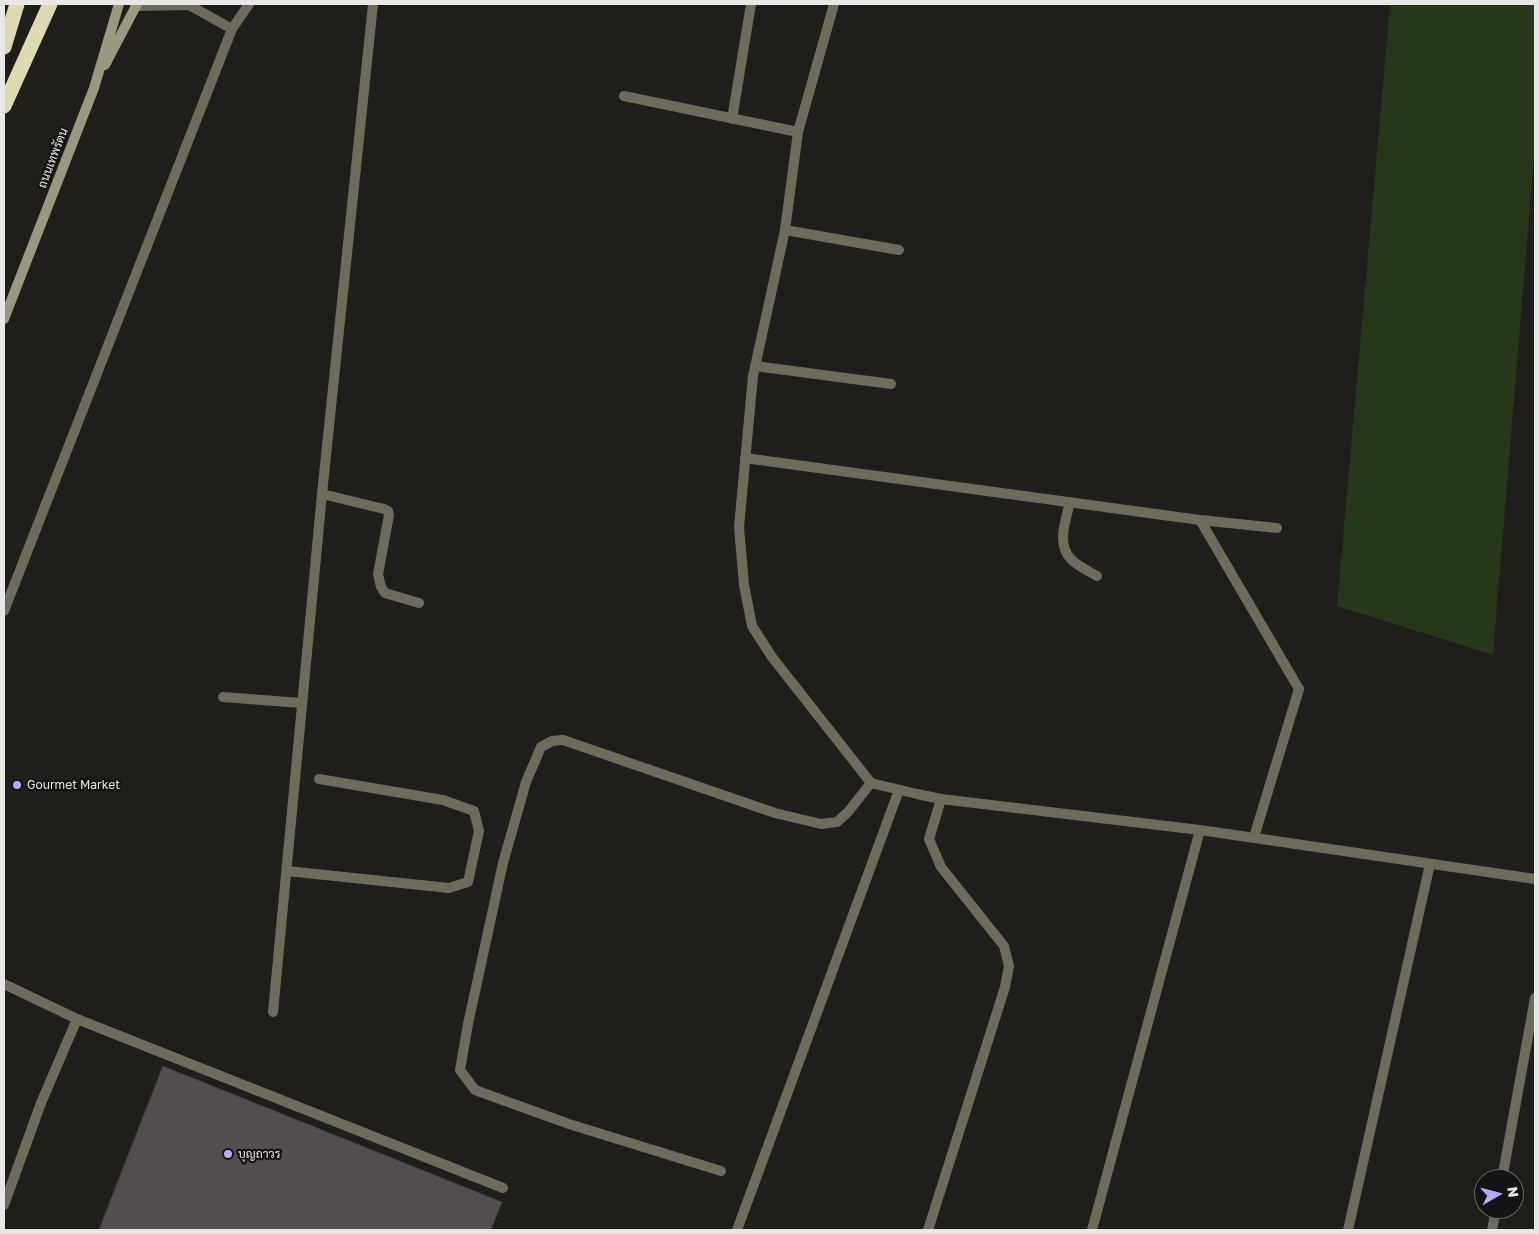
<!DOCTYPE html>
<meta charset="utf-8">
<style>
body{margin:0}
#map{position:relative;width:1539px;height:1234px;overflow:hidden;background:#1f1e1b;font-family:"Golos Text",sans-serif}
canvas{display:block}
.frame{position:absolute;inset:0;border:5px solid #e9e7e6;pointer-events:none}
.north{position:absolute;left:1474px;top:1169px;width:50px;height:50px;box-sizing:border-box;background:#161412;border:1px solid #6a6867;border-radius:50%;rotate:82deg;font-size:14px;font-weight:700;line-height:20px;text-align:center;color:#e9e7e6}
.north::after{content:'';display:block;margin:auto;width:18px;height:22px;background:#b3adf9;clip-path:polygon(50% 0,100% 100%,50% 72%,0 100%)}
</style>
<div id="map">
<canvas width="1539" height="1234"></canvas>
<div class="frame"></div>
<div class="north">N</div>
</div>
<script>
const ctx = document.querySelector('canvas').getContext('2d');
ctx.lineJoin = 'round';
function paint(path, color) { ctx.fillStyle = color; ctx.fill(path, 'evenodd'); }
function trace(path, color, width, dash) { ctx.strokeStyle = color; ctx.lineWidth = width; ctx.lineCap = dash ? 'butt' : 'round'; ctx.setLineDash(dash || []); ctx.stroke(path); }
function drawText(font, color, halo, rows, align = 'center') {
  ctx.font = font + ' "Golos Text",Sarabun,sans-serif'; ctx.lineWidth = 4.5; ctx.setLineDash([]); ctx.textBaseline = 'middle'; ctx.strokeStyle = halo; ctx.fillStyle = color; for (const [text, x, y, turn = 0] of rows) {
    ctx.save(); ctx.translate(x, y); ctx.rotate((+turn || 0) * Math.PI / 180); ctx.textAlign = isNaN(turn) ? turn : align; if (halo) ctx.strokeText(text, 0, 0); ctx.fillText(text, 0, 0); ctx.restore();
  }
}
paint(new Path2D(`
 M1390,4H1535V145L1493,655L1337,606Z`), '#26371a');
const building = new Path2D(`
 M163,1066L502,1202L491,1230H99Z`);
paint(building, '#524e4d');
trace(building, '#393736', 1);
trace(new Path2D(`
 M232,29L249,4
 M624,96L798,132
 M732,119L751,4
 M785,230L899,250
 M755,366L891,384
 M322,494L384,509L388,511L389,515L378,574L381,587L385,593L419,603
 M4,611L232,29L189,5L135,6
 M223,697L301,703
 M1254,837L1299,689
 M287,871L449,888L468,882L479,831L474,811L443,800L319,779
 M4,984L77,1019L503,1188
 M273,1012L322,494L373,4
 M721,1171L569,1124L475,1090L460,1070L468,1024L503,863L526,782L541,747L552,741L563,740L775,813L821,824L837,822L848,812L871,783
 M4,1205L41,1103L77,1019
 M737,1230L899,790
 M928,1230L1005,987L1009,966L1004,946L941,867L929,839L941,799
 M1092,1230L1200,830
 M1348,1230L1430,864`), '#6d6b5b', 10);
trace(new Path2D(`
 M834,4L798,132L785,230L753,376L739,527L744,585L752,626L772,657L871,783L917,794L941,799L1200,830L1535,879
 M745,458L1200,520L1277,528
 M1070,502C1066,520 1056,544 1071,559C1077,566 1089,571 1097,576
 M1200,520L1299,689
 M1502,1179L1535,998
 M1492,1230L1496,1209`), '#6d6b5b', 10);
trace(new Path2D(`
 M105,65L137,4
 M4,319L94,88L119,4`), '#9a987e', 10);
trace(new Path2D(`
 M4,47L17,4
 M4,106L50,4`), '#dddab1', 15);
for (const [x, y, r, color] of [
 [17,785,5,"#b3adf9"],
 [228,1154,5,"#b3adf9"]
]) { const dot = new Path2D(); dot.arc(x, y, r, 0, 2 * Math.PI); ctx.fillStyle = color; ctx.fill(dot); trace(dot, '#161412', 2); }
drawText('12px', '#e9e7e6', '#161412', [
 ["ถนนเทพรัตน",53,158,-69]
]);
drawText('12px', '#e9e7e6', '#161412', [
 ["Gourmet Market",27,785],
 ["บุญถาวร",238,1154]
], 'left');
</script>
